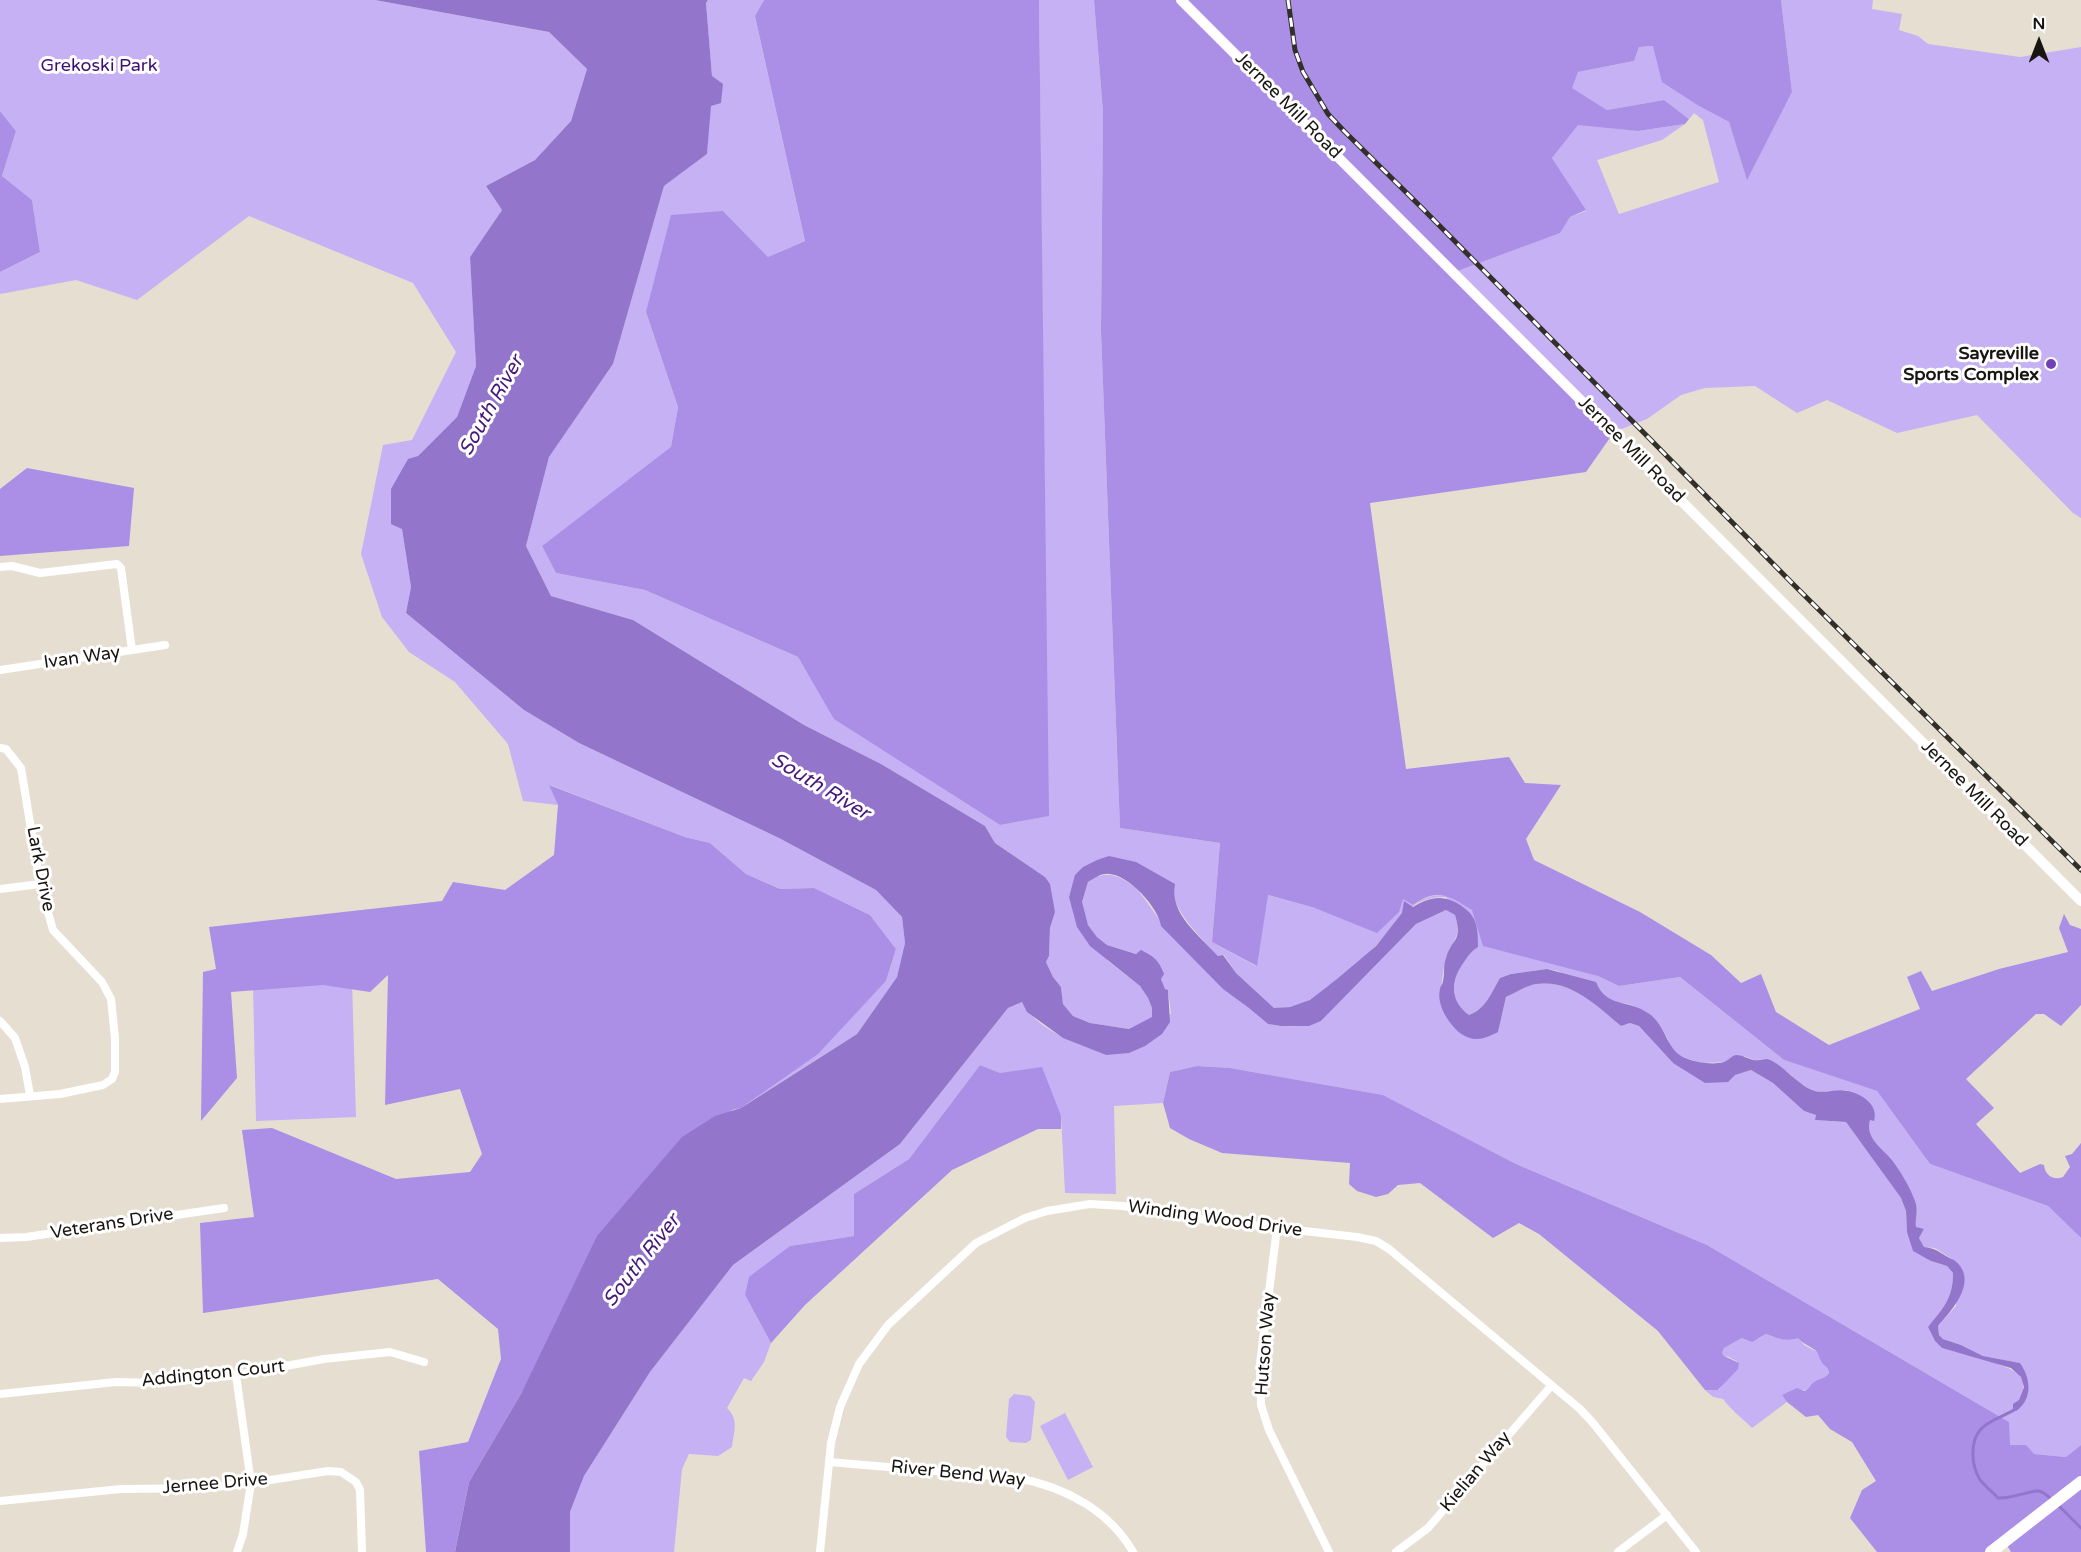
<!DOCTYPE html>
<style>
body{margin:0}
#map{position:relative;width:2081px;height:1552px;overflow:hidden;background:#e6ded1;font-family:"Varela Round",sans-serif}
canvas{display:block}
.north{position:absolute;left:2009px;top:12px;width:60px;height:60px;-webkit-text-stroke:4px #fff;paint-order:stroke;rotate:0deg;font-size:16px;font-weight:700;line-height:24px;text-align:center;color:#181511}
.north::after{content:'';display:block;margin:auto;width:21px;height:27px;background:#181511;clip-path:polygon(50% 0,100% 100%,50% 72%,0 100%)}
</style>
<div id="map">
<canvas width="2081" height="1552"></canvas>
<div class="north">N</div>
</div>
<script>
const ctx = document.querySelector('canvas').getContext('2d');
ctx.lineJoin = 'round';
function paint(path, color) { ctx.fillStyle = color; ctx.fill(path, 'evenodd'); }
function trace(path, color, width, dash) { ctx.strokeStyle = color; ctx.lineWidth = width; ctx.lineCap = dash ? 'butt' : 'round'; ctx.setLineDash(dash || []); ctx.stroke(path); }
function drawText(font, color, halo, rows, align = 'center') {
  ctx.font = font + ' "Varela Round",sans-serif'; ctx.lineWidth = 6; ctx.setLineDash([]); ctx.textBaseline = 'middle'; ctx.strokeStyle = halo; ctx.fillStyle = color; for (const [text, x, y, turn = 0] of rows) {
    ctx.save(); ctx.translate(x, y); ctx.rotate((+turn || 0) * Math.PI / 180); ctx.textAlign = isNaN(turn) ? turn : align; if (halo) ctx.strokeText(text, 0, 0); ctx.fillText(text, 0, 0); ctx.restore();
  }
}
paint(new Path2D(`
 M0,0H375L549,32L587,69L571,121L535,160L486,186L502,210L470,257L476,366L457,417L418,456L407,460L402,529L411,587L406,613L524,710L579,743L779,838L876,890L902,917L905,943L897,977L857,1034L741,1108L818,1053L886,981L896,949L870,915L814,888L780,889L746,874L710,843L685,837L550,785L558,805L523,801L508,744L455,682L409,652L382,617L361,554L383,445L412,440L456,352L413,283L249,216L137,300L76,280L0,294V272L40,252L32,200L2,176L16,131L0,111Z
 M708,0H764L755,16L805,241L768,257L723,211L646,312L678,407L671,448L542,546L556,573L645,590L798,657L835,719L1000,825L1048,816L1039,0H1094L1103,112L1101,331L1120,828L1220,843L1212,942L1256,966L1267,895L1315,908L1403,898L1413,905C1433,891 1452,892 1471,909C1476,914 1478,925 1480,932L1598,976L1619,986L1680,977L1784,1060L1877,1091L1930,1164L2048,1206L2081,1238V1445L2066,1457L2034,1454L2009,1445V1422L1707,1245L1516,1164L1383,1095L1230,1068L1197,1066L1170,1072L1163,1103L1114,1106L1116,1194L1065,1193L1061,1116L1000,1073L980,1065L909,1159L854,1194V1236L790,1246L745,1295L771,1343L764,1362L751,1381L744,1378L727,1408C739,1419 734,1431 732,1447L718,1456L689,1454L682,1469L674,1552H570V1512L584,1476L650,1372L733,1265L900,1144L1008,1008L1022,1002C1038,1032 1076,1042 1106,1055L1171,1014L1168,990L1165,989L1161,979L1137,954L1107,945L1097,937L1088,925L1082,907V902L1088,882C1101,872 1113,873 1126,881C1143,891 1149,908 1162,922C1195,957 1232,992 1268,1024C1286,1027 1304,1028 1321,1021L1416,924L1446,910L1455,915C1461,938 1455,936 1447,955C1444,961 1440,995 1440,1002L1498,1032L1506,997C1515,993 1526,985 1536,984C1571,979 1597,1006 1621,1026L1630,1023L1639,1026L1673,1063L1734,1075L1751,1070L1773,1083L1804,1111L1816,1115L1815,1120L1846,1122L1901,1198L1906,1211L1907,1232L1931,1261L1947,1266L1953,1273C1953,1299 1943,1308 1928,1327L1935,1341L1942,1348C1958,1353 2014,1365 2021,1377C2026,1385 2022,1393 2019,1400L2028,1395L2020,1363L1983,1356L1961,1345L1943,1339L1939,1335L1938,1326L1956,1306L1955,1261L1935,1248L1924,1247L1919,1238L1924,1229L1916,1228C1915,1220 1918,1212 1916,1204C1913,1192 1899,1168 1891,1159C1880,1147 1865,1138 1870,1120L1847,1090L1824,1092L1813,1091L1798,1082L1791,1075L1769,1059L1755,1060L1744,1056L1725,1062L1701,1063L1680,1056L1670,1047L1668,1039L1659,1024L1648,1013L1629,1004L1615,1002L1558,971L1547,969L1511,974L1500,978C1491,993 1486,1009 1469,1015C1451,1002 1450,984 1462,965C1467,958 1470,952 1478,947L1446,897C1410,896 1398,921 1377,944C1366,957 1324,993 1310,1001C1298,1006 1286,1008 1274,1008L1236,973L1224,955L1218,956C1201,937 1181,920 1173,895L1097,860C1077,871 1076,875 1069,897L1108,961L1140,986L1148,998L1152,1008V1018L1129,1029L1090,1023L1073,1016L1063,1004L1061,987L1053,977L1046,962L1049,956L1050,928L1055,912L1045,877L995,843L985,826L881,764L804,725L633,620L551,596L526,546L549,457L613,364L664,186L707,154L712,76L706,3Z
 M1781,0H1873L1872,9L1902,14L1899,30L1918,36L1928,44L2020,57L2081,47V518L2073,513L1977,415L1897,433L1827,400L1797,413L1755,386L1705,388L1681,395L1647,419L1614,432L1455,272L1559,233L1570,217L1586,211L1552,158L1578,124L1638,131L1685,124L1662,140L1597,160L1619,214L1719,182L1703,120L1694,113L1689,119L1664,100L1607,110L1571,88L1578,72L1634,61L1639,47L1653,46L1699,106L1729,122L1747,179L1792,92Z
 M352,981L356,1117L256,1121L253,985Z
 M1766,1334C1777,1338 1785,1342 1798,1337L1804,1345L1819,1353C1821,1361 1828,1365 1829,1373L1826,1377L1814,1382L1809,1389L1782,1395L1787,1402L1752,1428C1742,1418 1731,1410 1723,1399L1713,1397L1705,1390H1719L1738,1362L1729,1357L1724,1356L1722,1353L1724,1348L1742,1338L1758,1339Z
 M1014,1394L1030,1396L1035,1402L1031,1440L1026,1443L1010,1442L1006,1437L1009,1399Z
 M1065,1413L1093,1467L1068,1480L1040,1426Z`), '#c5b1f3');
paint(new Path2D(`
 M764,0H1039L1049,816L1000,825L834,719L798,657L645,590L556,573L542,546L671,447L678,407L646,312L671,215L723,211L768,257L805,241L755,16Z
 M1094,0H1781L1792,92L1747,180L1729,122L1699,106L1662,82L1653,46L1639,47L1634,61L1578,72L1572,88L1607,110L1664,100L1689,119L1685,124L1638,131L1578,125L1552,158L1586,210L1570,217L1560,233L1455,272L1614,432L1586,472L1370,503L1406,769L1509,757L1525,783L1561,785L1526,839L1534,860L1640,912L1711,955L1741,983L1761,974L1776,1012L1829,1045L1920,1009L1907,977L1921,971L1932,991L1999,969L2068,952L2059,928L2064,914L2070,925L2081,929V1005L2061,1026L2044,1014H2036L1966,1079L1994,1108L1976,1124L2020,1173L2040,1164L2044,1165C2045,1175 2053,1181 2063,1177L2070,1167L2065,1156L2072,1154L2081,1143V1238L2048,1206L1930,1164L1877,1091L1784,1060L1680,977L1619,986L1598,976L1483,946L1472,910C1449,896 1438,887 1413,905L1403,899L1399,912L1377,933L1315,908L1268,895L1257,966L1212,942L1220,843L1120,828L1101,331L1103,112Z
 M0,111L16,131L2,176L32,200L40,252L0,272Z
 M27,468L134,488L129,546L0,556V489Z
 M549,785L685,837L710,843L746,874L780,889L814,888L870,915L896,949L886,981L818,1054L741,1108L732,1110L522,1392L469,1482L455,1552H426L419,1451L468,1442L501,1359L498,1329L438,1279L203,1313L200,1223L254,1217L242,1130L272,1128L396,1179L470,1172L482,1154L460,1089L385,1105L388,975L370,992L323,985L231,992L237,1078L201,1121L203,972L216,969L209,927L442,901L453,882L505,890L554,855L558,805Z
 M980,1065L1000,1073L1042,1067L1061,1116V1129H1038L952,1170L805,1305L771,1343L745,1295L749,1277L790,1246L854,1236V1194L909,1159Z
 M1197,1066L1230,1068L1383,1095L1516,1164L1707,1245L2009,1422L2010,1445H2026L2034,1454L2066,1457L2081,1445V1552H2011L2005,1542L1991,1552H1877L1850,1518L1862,1490L1876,1481L1852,1442L1830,1429L1818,1415L1806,1417L1787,1402L1782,1395L1797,1388L1804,1391C1810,1389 1810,1385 1814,1382C1820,1378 1825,1379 1829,1373C1828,1365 1824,1367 1821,1361C1819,1358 1819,1355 1817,1352C1813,1347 1804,1345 1798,1338C1785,1342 1777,1338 1766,1334L1752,1342L1742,1338L1724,1348L1722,1353L1724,1356L1739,1363L1738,1369L1718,1390H1705L1658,1331L1539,1234L1519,1223L1493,1238L1420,1183L1398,1185L1388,1194L1376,1197L1357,1191L1349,1184L1350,1163L1222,1153L1189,1139L1170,1128L1163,1103L1170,1072Z`), '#ab8ee6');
paint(new Path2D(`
 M375,0H708L706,3L712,76L723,84L721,103L711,106L707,154L664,186L613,364L549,457L526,546L551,596L633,620L804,725L881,764L985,826L995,843L1045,877L1050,884L1055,912L1050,928L1049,956L1046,962L1053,977L1061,987L1063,1004L1073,1016L1090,1023L1129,1029L1152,1017V1008L1148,998L1140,986L1090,946L1077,927L1069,897L1075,875L1083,867L1097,860L1109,856L1136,862L1175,884C1169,914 1200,936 1218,956L1223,955L1236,973L1274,1008L1290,1007L1310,1000L1337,979L1376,946L1402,913L1404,901L1413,907C1428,898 1440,894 1457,903C1477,915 1478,925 1478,947C1470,952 1467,958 1462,965C1450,983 1451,1002 1469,1015C1486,1009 1491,993 1500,978L1511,974L1547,969L1596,982C1606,1008 1628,999 1648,1013C1668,1026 1665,1052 1688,1059C1698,1063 1714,1065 1724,1062C1729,1060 1731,1056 1736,1055C1743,1055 1748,1059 1754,1060C1758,1061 1763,1059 1767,1059C1779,1061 1798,1085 1812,1090C1824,1095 1836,1088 1848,1091C1862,1094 1879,1105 1874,1121L1870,1120C1865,1138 1881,1147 1891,1159C1899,1168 1913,1192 1916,1204C1918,1212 1915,1220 1916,1227L1924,1229L1919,1238L1924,1247C1934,1248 1938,1251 1946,1256C1949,1258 1952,1259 1954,1260C1980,1280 1952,1310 1938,1326L1939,1335L1943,1339L1961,1345L1983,1356L2020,1363C2031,1379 2033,1399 2016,1411L2013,1409V1404L2019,1400L2024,1387L2021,1377L2011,1368L1942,1348L1935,1341L1928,1327C1943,1308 1953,1299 1953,1273L1947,1266L1931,1261L1913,1251L1907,1232L1906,1211L1901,1198L1846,1122L1815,1120L1816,1115L1804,1111L1773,1083L1751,1070L1735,1075L1728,1082L1705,1083L1673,1063L1639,1026L1630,1023L1621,1026C1597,1006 1571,979 1536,984C1527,985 1515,993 1506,997L1498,1032C1484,1039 1474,1043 1460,1033C1449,1024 1436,1005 1440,989C1440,986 1443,984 1443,981C1445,974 1443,965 1446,958C1452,937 1463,943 1455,915L1446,910L1416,924L1321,1021L1309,1026H1281L1268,1024L1249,1008L1223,989L1161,926C1159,908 1126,871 1105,874C1100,874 1093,879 1088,882L1082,902L1088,925L1097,937L1107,945L1136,954L1141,950C1153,956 1159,960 1164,974L1161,979L1165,989L1168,990L1170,1022L1162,1034L1145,1046L1129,1053L1106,1055L1063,1038L1027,1012L1022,1002L1008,1008L900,1144L733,1265L650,1372L584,1476L570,1512V1552H455L469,1482L522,1392L597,1236L682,1137L715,1116L741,1108L857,1034L897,977L905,943L902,917L876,890L779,838L579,743L524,710L406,613L411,587L402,529L391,524V489L408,459L418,456L457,417L476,366L470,257L502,210L486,186L535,160L571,121L587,69L549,32Z`), '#9376cc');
trace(new Path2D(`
 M2017,1408C2006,1416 1990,1419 1981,1429C1970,1441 1971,1464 1979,1478C1983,1485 1993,1492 1998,1498C2013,1499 2030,1490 2039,1491C2044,1492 2048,1496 2052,1500
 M2057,1504L2081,1528`), '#9376cc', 3);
trace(new Path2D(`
 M0,567L12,566L40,573L117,564L121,568L132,650
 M0,670L165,645
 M0,748L6,749L21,768L40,884L53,930L102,982L111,999L115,1038V1072L112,1079L103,1085L60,1094L0,1099
 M0,889L40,884
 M0,1021L15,1038L25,1067L30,1095
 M1277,1228L1260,1364L1261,1405L1269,1430L1329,1552
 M0,1238L26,1237L224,1208
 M236,1375L251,1483L243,1534L237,1552
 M0,1394L116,1382L160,1383L236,1375L324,1359L390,1352L424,1362
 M829,1462L1018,1478C1064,1487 1109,1510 1133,1552
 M0,1501L121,1489L205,1488L251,1483L328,1471L341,1472L356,1482L360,1490L362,1552
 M820,1552L831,1443L840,1407L859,1364L888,1325L976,1243L1025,1218L1047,1211L1090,1204L1123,1206L1190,1218L1357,1237L1376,1241L1389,1249L1580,1409L1593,1423L1696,1552
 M1396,1552L1428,1528L1551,1386
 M1618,1552L1667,1515`), '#fff', 8);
trace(new Path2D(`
 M1181,0L2081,901`), '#fff', 10);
trace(new Path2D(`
 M1991,1552L2081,1482`), '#fff', 12);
const rail = new Path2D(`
 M1288,0L1295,50L1303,72L1328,114L1345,132L1424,210L1794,585L2081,870`);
trace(rail, '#322f29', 5);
trace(rail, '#fff', 3, [9]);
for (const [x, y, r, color] of [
 [2051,364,6,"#7140b7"]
]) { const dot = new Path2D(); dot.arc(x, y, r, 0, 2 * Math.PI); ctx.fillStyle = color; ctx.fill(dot); trace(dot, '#fff', 2); }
drawText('18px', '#400d76', '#fff', [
 ["Grekoski Park",99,66]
]);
drawText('18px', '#181511', '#fff', [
 ["Jernee Mill Road",1288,106,45],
 ["Jernee Mill Road",1631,450,45],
 ["Ivan Way",82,658,-8],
 ["Jernee Mill Road",1974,794,45],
 ["Lark Drive",40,869,79],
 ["Winding Wood Drive",1215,1219,8],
 ["Veterans Drive",112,1224,-9],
 ["Hutson Way",1266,1344,-86],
 ["Addington Court",213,1374,-6],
 ["Kielian Way",1476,1472,-50],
 ["River Bend Way",958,1474,6],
 ["Jernee Drive",215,1484,-5]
]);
drawText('bold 18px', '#181511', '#fff', [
 ["Sayreville",2039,354],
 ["Sports Complex",2039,375]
], 'right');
drawText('italic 20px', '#46167d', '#fff', [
 ["South River",492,406,-61],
 ["South River",820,787,31],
 ["South River",642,1261,-52]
]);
</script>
